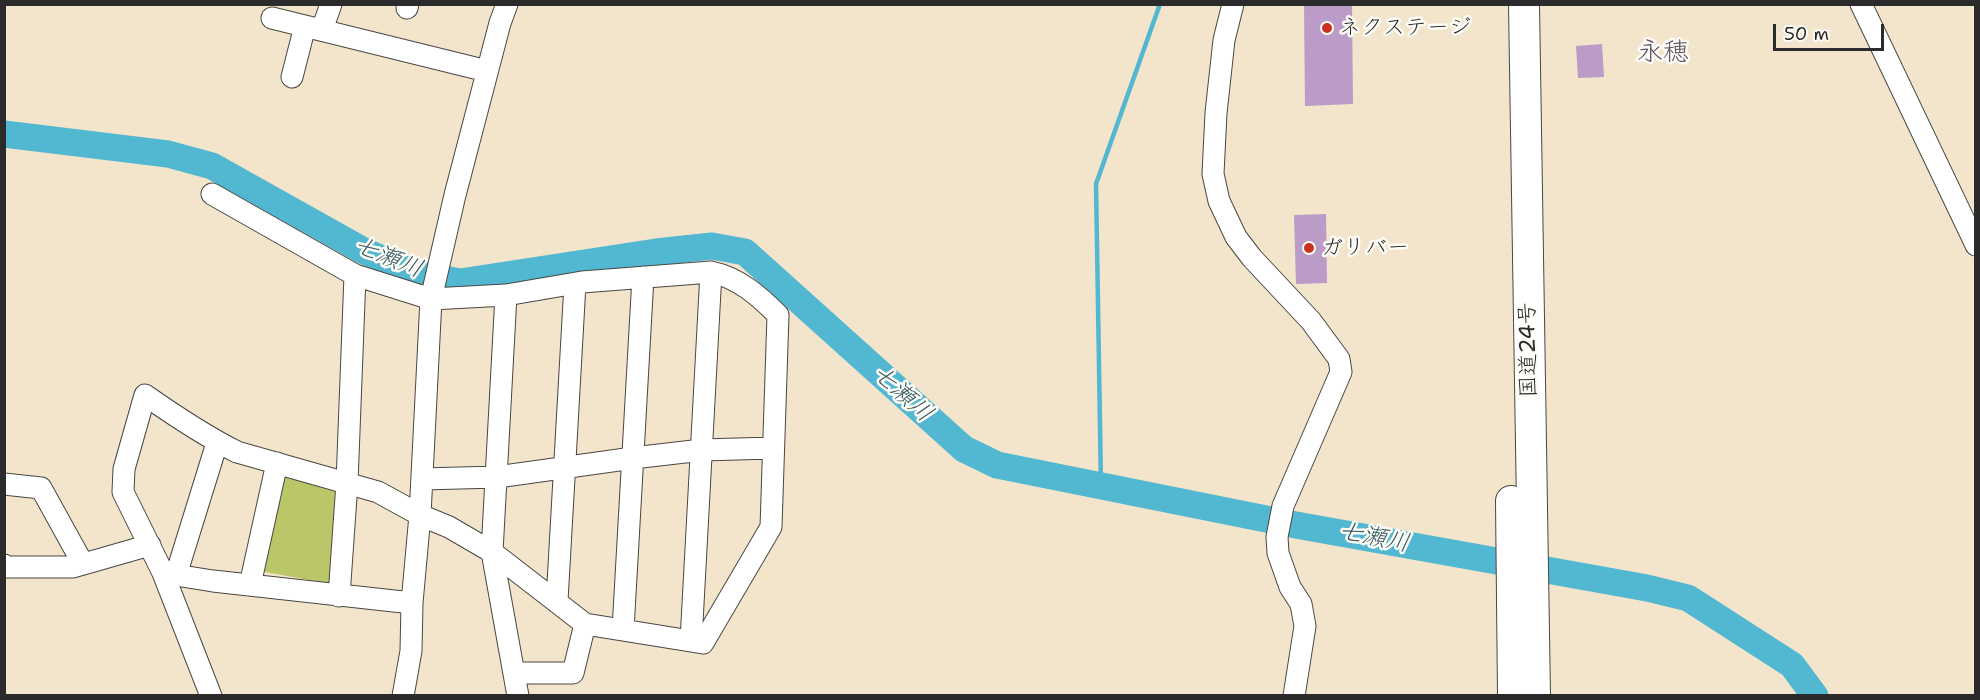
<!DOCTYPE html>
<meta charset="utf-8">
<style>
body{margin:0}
#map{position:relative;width:1980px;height:700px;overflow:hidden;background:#f2e5cb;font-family:"Shantell Sans",sans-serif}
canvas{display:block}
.frame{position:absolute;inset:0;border:6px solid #2b2b2b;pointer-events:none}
.scale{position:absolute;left:1773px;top:24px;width:111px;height:27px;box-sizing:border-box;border:3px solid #2b2b2b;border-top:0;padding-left:8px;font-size:18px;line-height:21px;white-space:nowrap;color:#2b2b2b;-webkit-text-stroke:4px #fdfcf7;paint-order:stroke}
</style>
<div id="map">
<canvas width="1980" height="700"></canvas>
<div class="frame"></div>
<div class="scale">50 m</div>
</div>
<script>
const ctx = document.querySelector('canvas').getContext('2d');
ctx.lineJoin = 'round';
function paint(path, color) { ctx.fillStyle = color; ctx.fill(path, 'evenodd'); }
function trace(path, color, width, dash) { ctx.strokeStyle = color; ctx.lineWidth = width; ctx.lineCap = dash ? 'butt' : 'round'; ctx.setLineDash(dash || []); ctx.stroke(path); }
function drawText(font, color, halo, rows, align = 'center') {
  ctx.font = font + ' "Shantell Sans","Klee One",sans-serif'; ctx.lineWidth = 5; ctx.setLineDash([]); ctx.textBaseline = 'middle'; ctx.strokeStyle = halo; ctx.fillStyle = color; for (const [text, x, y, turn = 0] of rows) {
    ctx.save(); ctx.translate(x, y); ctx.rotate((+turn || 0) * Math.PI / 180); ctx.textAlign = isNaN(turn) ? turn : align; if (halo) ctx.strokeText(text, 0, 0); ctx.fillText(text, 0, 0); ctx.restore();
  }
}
paint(new Path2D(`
 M282,475L342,494L331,584L260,571Z`), '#bac668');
trace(new Path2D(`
 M1101,486L1096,184L1160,4`), '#52b7d0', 4.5);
trace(new Path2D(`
 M4,134L168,154L212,166L362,250L413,273L460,282L656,252L712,246L745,252L964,449L997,465L1296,525L1647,588L1688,598L1792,665L1815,696`), '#52b7d0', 27);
paint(new Path2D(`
 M1304,4H1352L1353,104L1305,106Z
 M1602,44L1604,77L1578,78L1576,46Z
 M1326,214L1327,283L1296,284L1294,215Z`), '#bb9bc7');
const minor = new Path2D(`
 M1233,4L1224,40L1216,113L1213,174L1219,201L1236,237L1252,258L1311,321L1339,359L1341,372L1283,506L1277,537L1278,553L1290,587L1301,604L1305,626L1294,696
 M1861,4L1976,245
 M407,8L408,4
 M272,18L487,71
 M322,30L331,4
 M292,77L305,26
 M506,295L492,552L518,696
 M422,479L497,477L633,458L702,450L773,448
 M4,484L41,488L83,564
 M4,565L6,567H73L150,545
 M163,573L213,581L412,603
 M176,575L217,443
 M250,585L277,463
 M339,596L347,483L355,275
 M557,601L575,284
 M623,630L643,277
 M691,641L711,272
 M514,673H573L585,624
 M211,696L163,573L123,492L124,469L145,395C175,416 205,436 237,452L378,492L420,515L449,527L492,552L585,624L703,643L771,527L778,315C759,296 739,278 711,272L582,282L506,295L431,299L355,275L212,194
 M403,696L411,651L412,603L420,515L431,299L455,195L500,23L507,4`);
const highway = new Path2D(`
 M1524,4L1535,696
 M1511,501L1513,696`);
trace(minor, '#494743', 23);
trace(highway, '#494743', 32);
trace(minor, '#fff', 21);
trace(highway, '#fff', 30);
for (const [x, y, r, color] of [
 [1327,28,6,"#c8321e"],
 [1309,248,6,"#c8321e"]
]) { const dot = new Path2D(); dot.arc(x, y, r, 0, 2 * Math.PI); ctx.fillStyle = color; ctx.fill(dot); trace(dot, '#fdfcf7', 2); }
drawText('22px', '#2b2b2b', '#fdfcf7', [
 ["ネクステージ",1339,28],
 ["ガリバー",1321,248]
], 'left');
drawText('22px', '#2b2b2b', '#fdfcf7', [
 ["国道24号",1529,350,-91]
]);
drawText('italic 24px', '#395c65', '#fdfcf7', [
 ["七瀬川",388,258,22],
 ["七瀬川",902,394,42],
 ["七瀬川",1374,538,11]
]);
drawText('26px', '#5d5262', '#fdfcf7', [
 ["永穂",1663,53]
]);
</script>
